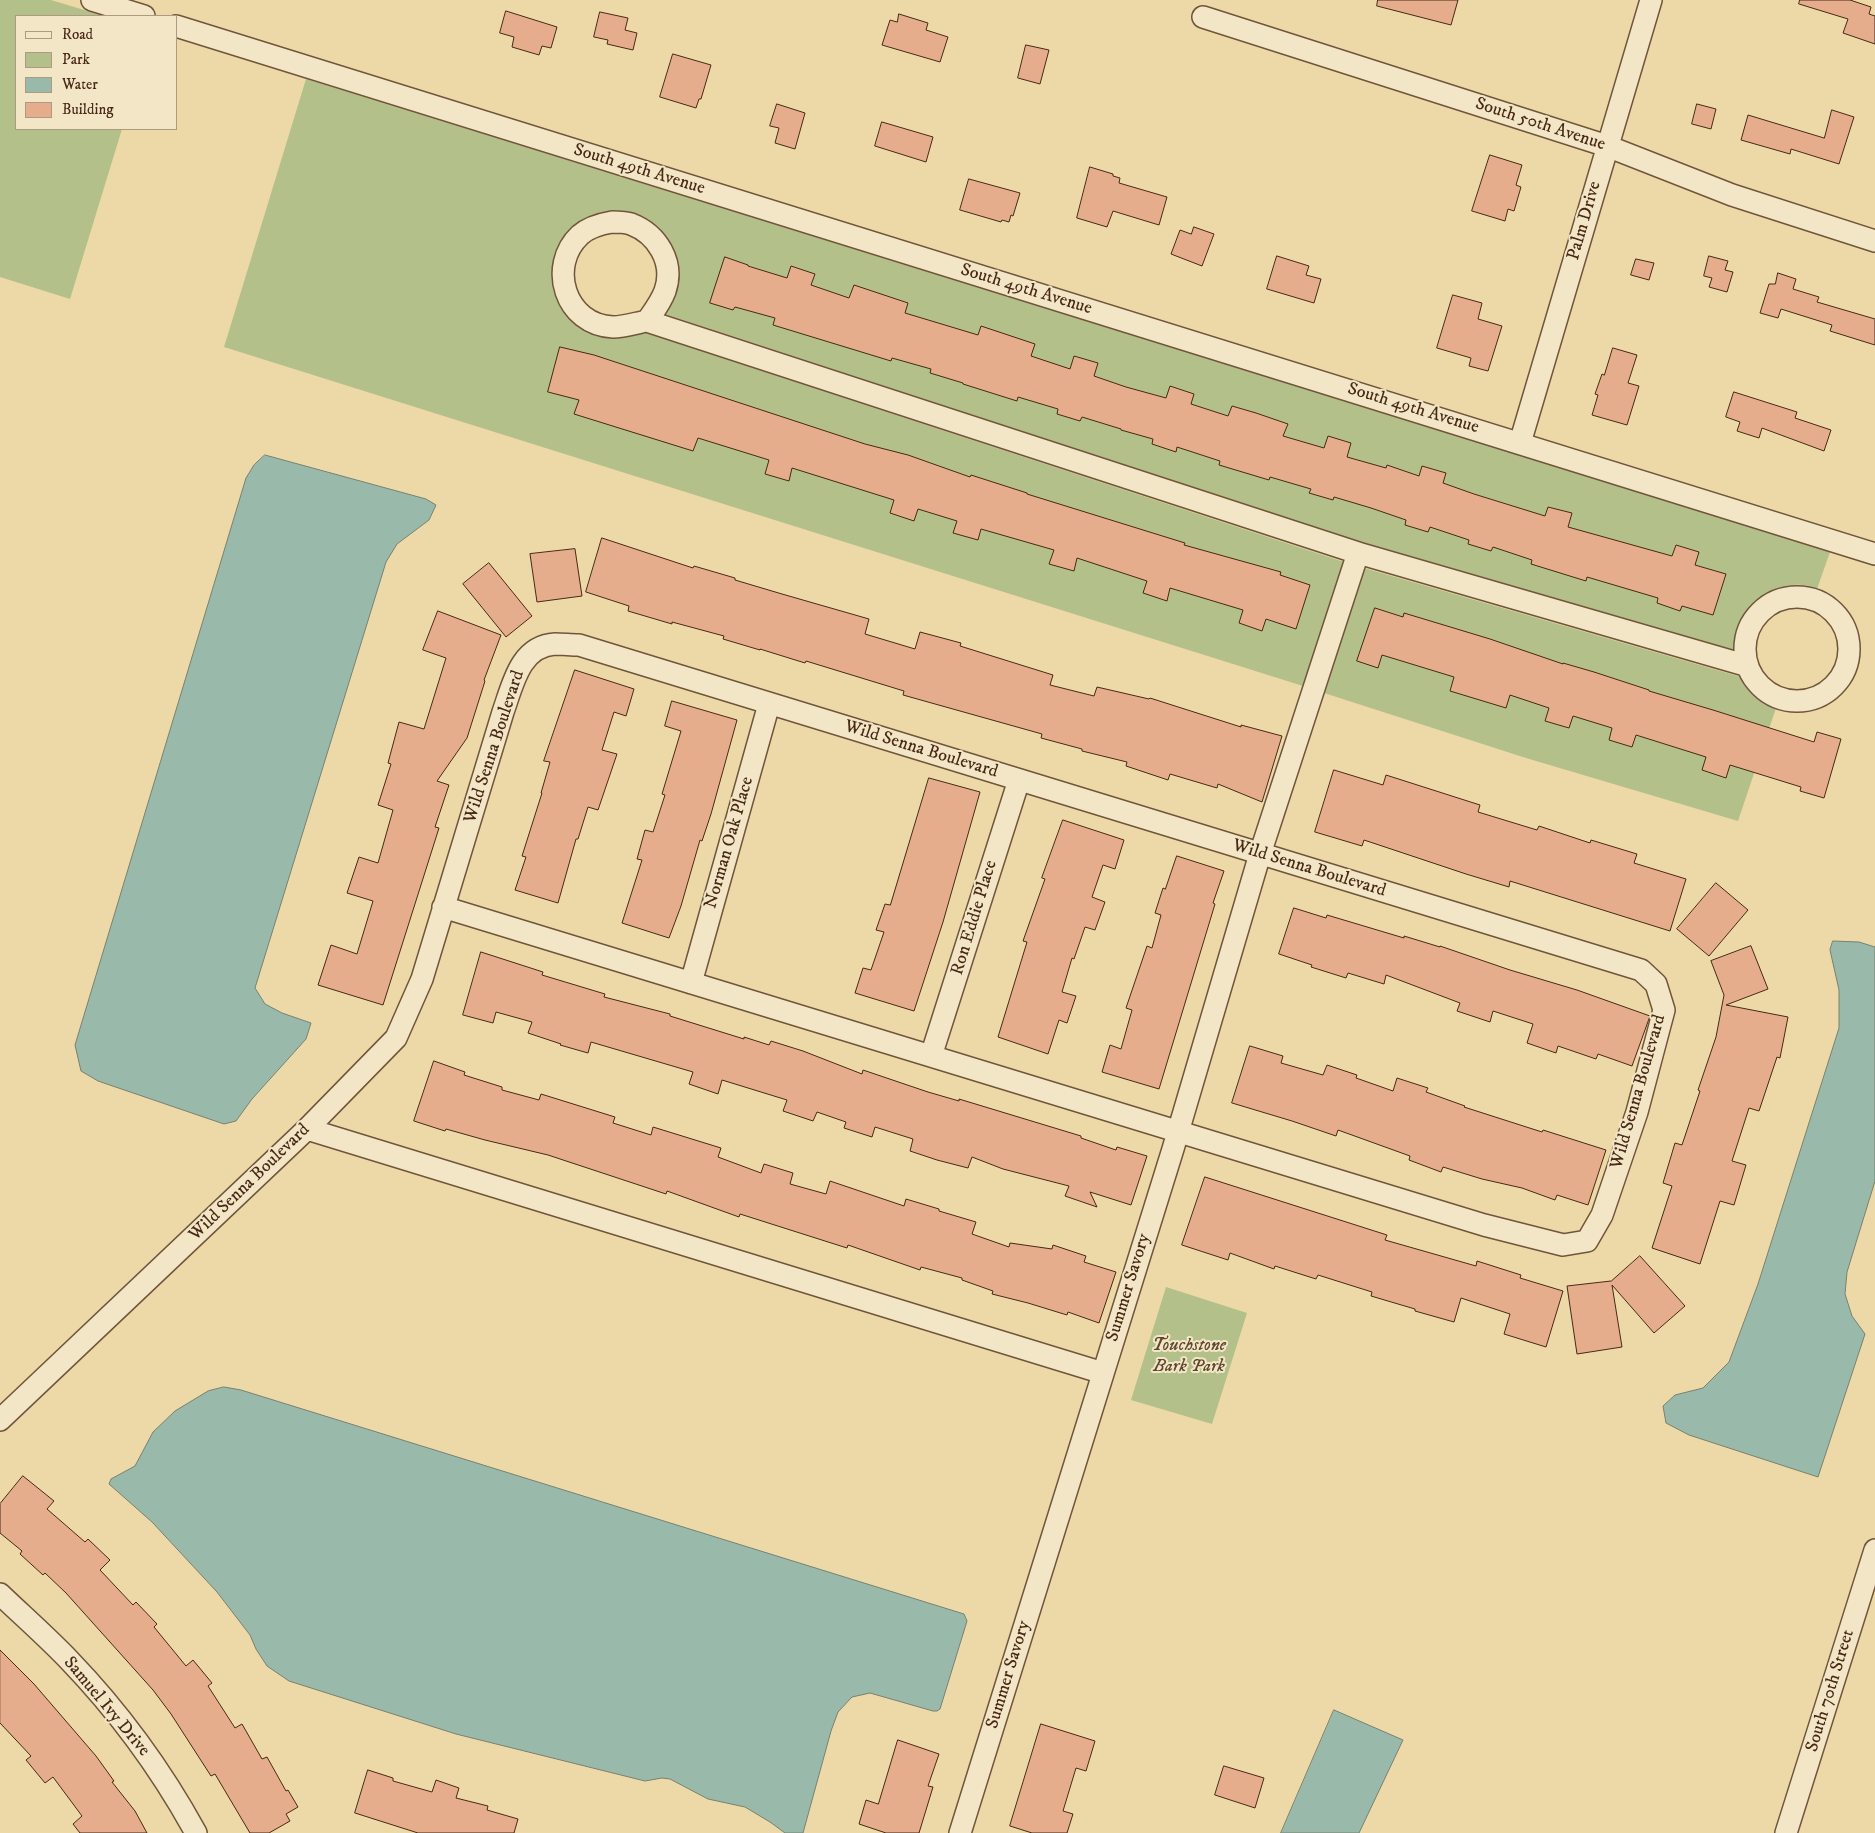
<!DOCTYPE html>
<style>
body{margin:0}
#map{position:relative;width:1875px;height:1833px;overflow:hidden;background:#ecd9a7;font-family:"IM FELL DW Pica",serif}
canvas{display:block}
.legend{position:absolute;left:15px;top:15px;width:162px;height:115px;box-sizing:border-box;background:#f3e6c6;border:1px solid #ae9a80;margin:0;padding:6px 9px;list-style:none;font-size:15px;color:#472916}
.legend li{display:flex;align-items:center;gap:10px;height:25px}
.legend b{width:25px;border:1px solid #ae9a80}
</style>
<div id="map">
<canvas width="1875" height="1833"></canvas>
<ul class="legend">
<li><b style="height:6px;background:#f3e6c6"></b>Road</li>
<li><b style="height:14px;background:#b4c08a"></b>Park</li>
<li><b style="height:14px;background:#99baab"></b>Water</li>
<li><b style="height:14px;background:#e5ad8c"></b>Building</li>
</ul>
</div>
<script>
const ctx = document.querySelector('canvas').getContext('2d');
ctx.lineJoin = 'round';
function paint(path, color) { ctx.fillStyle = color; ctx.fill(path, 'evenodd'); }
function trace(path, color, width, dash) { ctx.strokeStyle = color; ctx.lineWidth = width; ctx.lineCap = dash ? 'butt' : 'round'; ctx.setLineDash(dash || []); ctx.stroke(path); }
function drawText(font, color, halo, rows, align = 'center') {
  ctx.font = font + ' "IM FELL DW Pica",serif'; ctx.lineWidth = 4; ctx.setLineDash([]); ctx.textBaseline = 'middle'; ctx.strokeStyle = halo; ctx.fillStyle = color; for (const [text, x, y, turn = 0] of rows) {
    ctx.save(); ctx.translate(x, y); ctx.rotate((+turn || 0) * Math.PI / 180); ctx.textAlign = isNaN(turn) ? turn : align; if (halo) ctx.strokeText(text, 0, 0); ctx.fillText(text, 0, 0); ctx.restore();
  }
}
paint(new Path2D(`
 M0,0H51L104,16H16V129H122L70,299L0,277Z
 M306,79L1830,552L1817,589C1812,587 1807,585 1802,585C1776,582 1747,602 1738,627C1736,634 1736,643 1734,650L1361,542L665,314C681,281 684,269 666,236C658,222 640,213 625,211C559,203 524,291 580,327C590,333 600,338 612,338C623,339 635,335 646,333L1344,562L1303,686L224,347Z
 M1364,568L1741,677C1751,692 1760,701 1776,708L1738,821L1526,758L1324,693Z
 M1166,1287L1247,1313L1212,1424L1131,1400Z`), '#b4c08a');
const water = new Path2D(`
 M265,455L426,499L436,505L429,520L397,544L386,562L255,988L265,1004L282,1013L311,1023L306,1039L252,1099L236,1121L224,1124L98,1081L81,1071L75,1045L246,478L254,465Z
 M1833,941L1859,942L1875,947V1181L1847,1272L1845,1294L1852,1316L1865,1334L1818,1477L1689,1435L1666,1423L1663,1406L1675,1395L1703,1388L1729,1362L1758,1284L1839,1028V990L1830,950Z
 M224,1387L241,1390L964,1614L967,1621L940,1709L937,1711H933L870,1693L852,1697L838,1712L831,1731L803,1833H785L770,1822L745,1807L708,1799L670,1779L662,1778L645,1781L456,1734L289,1681L267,1666L256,1649L250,1635L217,1592L152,1522L109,1484L111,1479L135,1466L153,1432L175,1411L208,1391Z
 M1334,1710L1403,1740L1359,1833H1281Z`);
paint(water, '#99baab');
trace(water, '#78806f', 1);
const building = new Path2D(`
 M1378,0H1458L1451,25L1377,6Z
 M1800,0H1850L1871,7L1869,14L1875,16V44L1843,33L1848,19L1799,4Z
 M506,11L557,27L551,48L542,46L539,55L512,47L514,37L500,33Z
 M600,12L628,18L625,30L637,33L633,50L607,44L608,40L594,37Z
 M899,14L928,23L926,30L948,37L940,62L882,45L890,20L897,22Z
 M1026,45L1049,50L1040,84L1018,78Z
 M673,54L711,65L701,99H699L696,108L660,97Z
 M777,104L805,113L795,149L775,143L779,128L770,126Z
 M1697,104L1716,109L1711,129L1692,124Z
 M1832,110L1854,117L1839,164L1791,149L1790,154L1741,140L1748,115L1824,138Z
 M882,122L933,137L926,162L875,146Z
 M1490,155L1522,165L1516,185L1521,187L1514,211L1508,209L1505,221L1472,211Z
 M1090,167L1113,174V176L1120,178L1119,183L1167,197L1159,225L1113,211L1107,227L1077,218Z
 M969,179L1020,193L1013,216L1011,215L1009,222L1002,220L1001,222L960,210Z
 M1194,227L1214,234L1202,266L1171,254L1180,230L1191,234Z
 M1277,256L1309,266L1306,275L1321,279L1314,303L1267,289Z
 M1709,256L1728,261L1725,270L1733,272L1727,292L1709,287L1712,278L1704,276Z
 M725,257L748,265V266L787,278L791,266L815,274L811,285L849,298L854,285L908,303L905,313L978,335L981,326L1035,344L1031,356L1070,369L1074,356L1098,363L1094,376L1126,387L1166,398L1170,386L1194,394L1191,404L1228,416L1232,406L1256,413L1288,424L1283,436L1324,448L1328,436L1351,443L1347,457L1386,468L1387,465L1419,476L1422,466L1446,473L1443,483L1474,494L1545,516L1548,507L1572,513L1568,527L1672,556L1676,545L1699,552L1695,565L1726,574L1713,615L1682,606L1680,611L1657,603L1658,598L1587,577L1586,581L1531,564L1532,560L1493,547L1491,551L1468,544L1469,540L1430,527L1428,532L1405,525L1406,520L1371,508L1334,497L1333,500L1309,493L1311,489L1270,477L1269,480L1219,465L1220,461L1177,447L1176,452L1152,444L1153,439L1121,430V429L1082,417L1080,421L1057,414L1058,409L1018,397L1017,401L963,384V383L930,373L931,369L892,358L891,361L773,325L775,318L735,307L733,310L710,303Z
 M1636,259L1654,263L1649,280L1631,275Z
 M1778,273L1796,279L1793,289L1819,297L1817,302L1875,319V345L1830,331L1832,325L1781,309L1778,318L1760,313L1769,284H1775Z
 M1453,295L1482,303L1478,319L1502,326L1488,371L1469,366L1471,358L1437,348Z
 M560,347L594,355L865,444L908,455L970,477L971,475L1027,493V494L1185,543L1184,545L1281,572L1280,575L1310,585L1296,629L1266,619L1262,631L1239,623L1243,610L1170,588L1167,601L1143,593L1147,581L1077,558L1074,571L1049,564L1054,550L981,529L978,540L953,533L957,521L918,509L914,521L890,513L894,500L792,468L789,481L765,474L769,460L698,438L693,451L574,414L579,400L548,392Z
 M1613,348L1637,355L1628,383L1639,386L1627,425L1592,415L1598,395L1595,394L1602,374L1604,375Z
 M1734,392L1797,412L1795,418L1831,430L1824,451L1762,428L1759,438L1737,431L1740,422L1726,417Z
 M602,538L693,568L694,566L735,578V580L782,594L869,619L865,634L915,649L920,632L961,643L960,646L1053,675L1050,685L1094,696L1097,687L1149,699L1150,698L1241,727V725L1282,736L1262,802L1218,784L1217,788L1170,774L1168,780L1126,766L1127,762L1082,751V749L1041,738L1042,734L903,695L904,691L806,661L805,663L760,649V650L723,639L724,636L672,622V624L628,611L629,606L586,592Z
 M575,549L582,596L537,602L530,554Z
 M489,563L532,616L506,637L463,584Z
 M1375,608L1403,617L1404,613L1490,639L1563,664V663L1594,672L1649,690V691L1713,710L1814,742L1817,732L1841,739L1824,798L1800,791L1801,787L1730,765L1726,778L1702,770L1706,757L1636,735L1632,747L1609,740L1612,728L1573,716L1569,728L1545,721L1549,708L1510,695L1506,708L1450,691L1454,677L1382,655L1378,668L1357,661Z
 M438,611L501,635L484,680L485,681L467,738L437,781L449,785L435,827L439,828L383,1005L318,985L331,945L357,954L373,901L347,893L359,857L378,863L393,810L378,805L391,764L388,763L399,722L424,729L446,658L423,650Z
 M575,670L634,689L626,716L614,712L602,750L617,754L598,810L588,807L578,839H576L558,903L515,890L526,857L522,856L542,793H541L550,762L544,761Z
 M672,701L737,720L711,814L702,841L700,840L681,906L669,938L622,923L642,860L637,859L645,830L653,832L665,795L662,794L681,731L665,726Z
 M1334,770L1383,785L1386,775L1480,805L1478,812L1537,830L1539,826L1590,843L1591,840L1637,854L1634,863L1686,879L1670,931L1510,881L1509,887L1466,874L1364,840L1362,846L1315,832Z
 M929,778L980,792L943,922L914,1011L855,993L863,968L871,970L884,932L876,930L885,904L890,905Z
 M1063,820L1124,840L1115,869L1103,865L1092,897L1105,902L1095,930L1085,927L1074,959L1072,958L1062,992L1076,996L1067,1023L1059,1020L1048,1054L998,1037L1027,942L1023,941L1045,879L1042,878Z
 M1177,856L1224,871L1213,903L1215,904L1159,1089L1102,1072L1110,1045L1121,1049L1132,1010L1126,1008L1147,946L1152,948L1161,915L1155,913L1163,888L1165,889Z
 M1716,883L1748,910L1709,956L1677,929Z
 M1294,908L1326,918L1327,915L1404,938V936L1440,947V946L1510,970L1577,990L1650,1016L1632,1066L1598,1054L1596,1059L1558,1046L1556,1053L1527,1043L1533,1024L1493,1011L1490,1022L1457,1011L1460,1003L1386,975L1384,984L1348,973L1346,978L1311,967L1312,965L1279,954Z
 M1751,946L1768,989L1726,1005L1788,1017L1780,1058L1777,1057L1759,1111L1749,1108L1732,1161L1746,1165L1734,1205L1720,1201L1700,1264L1652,1248L1672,1186L1663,1183L1675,1143L1682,1145L1700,1091L1698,1090L1716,1037L1724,995L1711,961Z
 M481,952L543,972L542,975L605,994L604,997L670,1014V1016L744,1039V1037L769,1045L771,1041L803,1051L862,1074L863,1070L928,1092L959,1101V1099L1081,1136V1138L1116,1150L1117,1147L1147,1156L1131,1205L1090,1192L1097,1207L1065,1196L1069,1186L1003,1169L972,1157L968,1168L937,1160L910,1151L913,1139L875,1127L872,1137L844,1128L846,1122L817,1112L813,1121L783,1111L787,1100L722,1080L718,1094L689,1084L693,1072L591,1042L588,1053L560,1045L561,1044L528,1033L532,1022L496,1012L493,1023L463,1015Z
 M1250,1046L1283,1056L1281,1063L1323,1075L1327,1065L1357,1075L1356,1078L1393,1091L1397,1078L1428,1088L1426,1092L1465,1106L1464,1107L1542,1132L1543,1130L1606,1150L1588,1205L1557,1195L1555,1200L1522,1188L1482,1179L1443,1167L1441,1172L1409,1160L1410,1156L1338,1130L1336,1136L1292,1121L1232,1103Z
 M434,1061L465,1072L464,1075L502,1087V1090L539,1100L541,1094L615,1117L613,1123L651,1135L653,1127L721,1148L718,1157L761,1173L764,1164L793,1173L790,1184L826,1194L830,1181L904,1206L906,1199L939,1209V1211L976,1222L972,1234L1009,1247L1010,1243L1052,1249L1053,1245L1086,1256L1084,1262L1116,1272L1099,1323L1068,1312L1067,1315L1028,1303L992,1294L993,1291L962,1280V1278L921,1267L920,1270L848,1245L847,1248L740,1214L739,1217L667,1191L666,1194L548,1155L485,1140L446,1129L445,1131L414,1121Z
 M1205,1177L1387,1235L1385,1240L1476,1266L1477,1261L1521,1275L1520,1278L1563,1291L1546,1347L1504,1334L1510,1314L1461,1298L1454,1322L1415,1311V1309L1371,1296L1372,1292L1318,1275L1316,1279L1275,1266L1274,1269L1230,1253L1228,1260L1182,1245Z
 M1640,1256L1685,1306L1654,1333L1612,1285L1622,1347L1577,1354L1567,1286L1611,1281Z
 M23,1476L54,1501L47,1509L85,1542L88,1539L110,1560L100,1570L133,1605L136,1602L157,1624L154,1627L186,1666L193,1660L212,1683L208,1686L235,1728L242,1724L262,1759L267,1757L286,1791L288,1790L298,1807L286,1814L290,1821L269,1833H250L215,1774L211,1776L171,1714L153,1690L66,1593L45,1573L43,1575L20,1554L22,1551L0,1533V1504Z
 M0,1650L34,1684L96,1756L114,1781L112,1782L135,1811L147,1833H80L73,1824L82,1816L53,1777L45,1783L26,1760L31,1756L0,1723Z
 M1041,1724L1095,1741L1086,1771L1076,1768L1063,1811L1073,1814L1067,1833H1032L1010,1826Z
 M898,1740L939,1754L928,1786L933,1787L919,1833H886L859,1824L866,1800L878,1804Z
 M1224,1766L1264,1778L1255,1808L1215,1795Z
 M368,1770L393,1778V1781L432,1792L436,1780L459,1788L456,1798L488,1806L487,1810L518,1819L514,1833H418L355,1813Z`);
paint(building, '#e5ad8c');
trace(building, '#472916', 1);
const minor = new Path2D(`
 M92,0L144,16
 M1203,17L1607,146L1732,195L1875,241
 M176,26L1875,554
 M612,222C618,222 625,222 631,224C657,234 675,262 665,291C661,302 654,311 647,321C636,323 624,327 613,327C565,325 547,266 580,235C589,227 600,224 612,222Z
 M647,321L1358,553
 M1520,443L1651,0
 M1745 649a52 52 0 1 1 104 0a52 52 0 1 1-104 0Z
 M691,983L769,704
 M931,1056L1019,780
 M307,1129L1103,1373
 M0,1420L307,1129L396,1038L422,979L503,712C513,684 520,646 555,644C563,644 571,645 579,645L1641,970L1656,984L1664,1010L1637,1112L1602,1215L1587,1241L1563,1245L1484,1225L443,907
 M0,1594C23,1616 47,1637 69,1660C119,1712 162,1771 196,1833
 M960,1833L1173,1149L1260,854L1358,553L1748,666
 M1786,1833L1875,1550`);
trace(minor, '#70553a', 24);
trace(minor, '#f3e6c6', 21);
drawText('18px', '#472916', '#f3e6c6', [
 ["South 50th Avenue",1540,125,18],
 ["South 49th Avenue",639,170,17],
 ["Palm Drive",1585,221,-74],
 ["South 49th Avenue",1026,290,17],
 ["South 49th Avenue",1413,409,17],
 ["Wild Senna Boulevard",495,747,-72],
 ["Wild Senna Boulevard",921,750,17],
 ["Norman Oak Place",730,843,-74],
 ["Wild Senna Boulevard",1309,869,17],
 ["Ron Eddie Place",975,918,-73],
 ["Wild Senna Boulevard",1639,1092,-74],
 ["Wild Senna Boulevard",250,1183,-44],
 ["Summer Savory",1129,1288,-73],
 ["Summer Savory",1009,1675,-73],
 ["South 70th Street",1831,1691,-73],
 ["Samuel Ivy Drive",106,1707,50]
]);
drawText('italic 18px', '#5d472d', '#f3e6c6', [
 ["Touchstone",1189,1346],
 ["Bark Park",1189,1367]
]);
</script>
